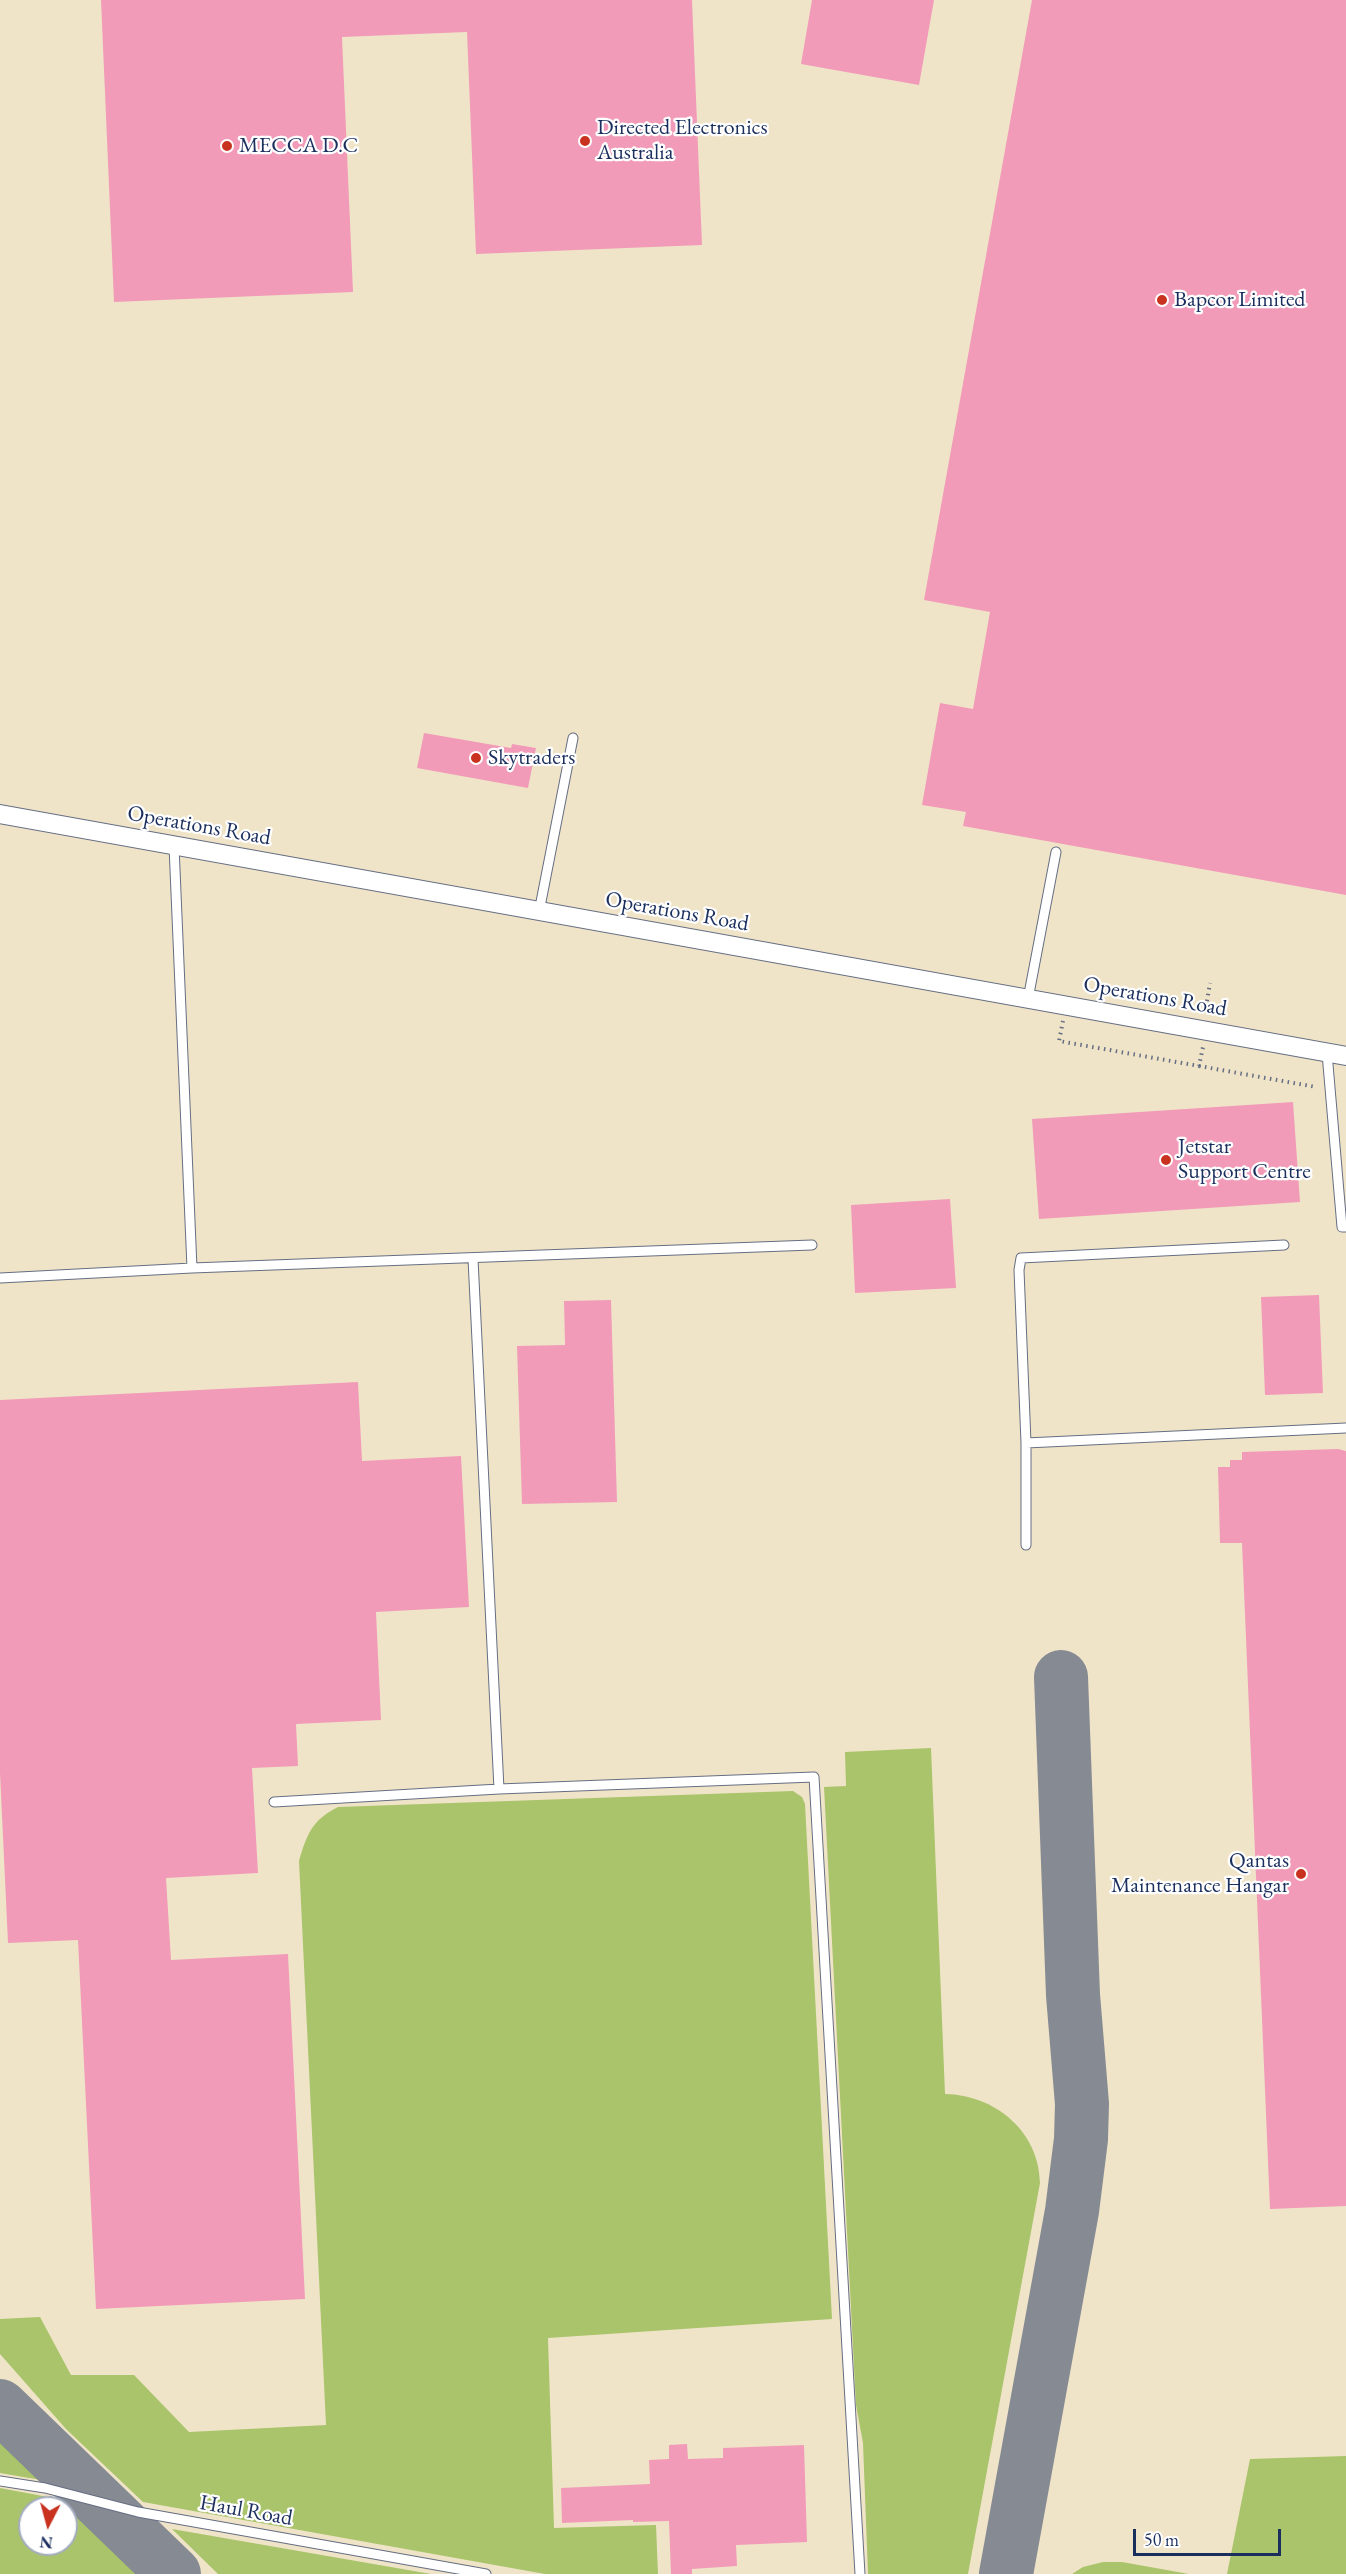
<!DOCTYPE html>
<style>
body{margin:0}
#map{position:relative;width:1346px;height:2574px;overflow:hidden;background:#f0e4c8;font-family:"EB Garamond",serif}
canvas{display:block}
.north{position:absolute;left:18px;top:2496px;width:60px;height:60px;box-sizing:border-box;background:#fff;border:2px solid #a4acbf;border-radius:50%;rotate:186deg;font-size:16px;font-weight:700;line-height:24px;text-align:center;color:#1b2f5e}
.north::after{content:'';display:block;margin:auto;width:21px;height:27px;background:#c8321e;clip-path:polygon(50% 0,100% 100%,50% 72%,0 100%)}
.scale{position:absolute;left:1133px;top:2529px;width:148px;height:27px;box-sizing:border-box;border:3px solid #1b2f5e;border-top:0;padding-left:8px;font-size:18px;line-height:21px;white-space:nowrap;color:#1b2f5e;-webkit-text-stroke:4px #fff;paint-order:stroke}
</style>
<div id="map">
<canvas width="1346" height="2574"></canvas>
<div class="north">N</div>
<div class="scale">50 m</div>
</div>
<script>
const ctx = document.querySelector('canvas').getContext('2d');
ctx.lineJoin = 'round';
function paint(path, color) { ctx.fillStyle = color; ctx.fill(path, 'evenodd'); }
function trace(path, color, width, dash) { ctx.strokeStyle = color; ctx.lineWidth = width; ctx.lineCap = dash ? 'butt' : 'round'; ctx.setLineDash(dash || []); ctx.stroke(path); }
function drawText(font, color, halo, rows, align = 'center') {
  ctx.font = font + ' "EB Garamond",serif'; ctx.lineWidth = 4.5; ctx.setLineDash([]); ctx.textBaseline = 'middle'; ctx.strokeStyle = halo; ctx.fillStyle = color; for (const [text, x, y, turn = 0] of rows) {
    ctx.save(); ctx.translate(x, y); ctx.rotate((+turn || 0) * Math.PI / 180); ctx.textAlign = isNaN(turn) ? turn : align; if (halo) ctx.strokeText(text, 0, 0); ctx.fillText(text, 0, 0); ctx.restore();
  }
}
paint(new Path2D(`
 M931,1748L945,2094C995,2095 1039,2131 1040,2183L968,2574H868L863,2443L856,2405L824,1787L846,1786L845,1752Z
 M793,1791L802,1797L805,1804L832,2319L548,2338L554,2528L656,2525L658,2574H545L143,2502L66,2429L0,2354V2319L40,2317L71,2375H134L189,2432L326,2425L299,1861C307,1834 312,1820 338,1807Z
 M0,2440L41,2480L0,2473Z
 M1346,2456V2574H1227L1250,2459Z
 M0,2488L64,2500L141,2574H0ZM30,2508H66V2544H30Z
 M172,2529L431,2574H218Z
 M1103,2562H1122L1189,2574H1072L1083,2567Z`), '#a9c46a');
trace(new Path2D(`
 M0,2406L174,2574
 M1006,2574L1072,2211L1081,2139L1082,2104L1073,1995L1061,1677`), '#868a93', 54);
paint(new Path2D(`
 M101,0H692L702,245L476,254L467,32L342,37L353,292L114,302Z
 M812,0H934L919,85L801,64Z
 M1032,0H1346V895L963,826L966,812L922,805L940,703L973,709L990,612L924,600Z
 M424,733L511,748L512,744L536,748L528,788L417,768Z
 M1293,1102L1300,1202L1039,1219L1032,1119Z
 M950,1199L956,1288L855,1293L851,1205Z
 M1319,1295L1323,1393L1265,1395L1261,1297Z
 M611,1300L617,1502L522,1504L517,1346L565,1345L564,1301Z
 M358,1382L362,1461L461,1456L469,1607L376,1612L381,1720L296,1724L298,1766L252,1768L258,1873L166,1878L171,1960L288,1954L305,2299L96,2309L78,1940L8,1943L0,1773V1400Z
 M1338,1449L1346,1451V2206L1270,2209L1242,1543H1220L1218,1467H1230V1460H1242V1452Z
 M687,2444L688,2459L723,2458V2448L804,2445L807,2542L736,2545L737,2566L692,2569V2574H671L669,2521L633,2522V2520L562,2523L561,2488L650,2484L649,2460L669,2459V2445Z`), '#f19bb9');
const lane = new Path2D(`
 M174,846L192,1268
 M539,912L573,738
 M1028,999L1056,852
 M1327,1053L1342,1227H1346
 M473,1259L499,1789
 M0,1278L192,1268L812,1245
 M1026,1443L1346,1428
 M1026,1545V1443L1019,1270L1021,1258L1284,1245
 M274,1802L499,1789L814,1777L860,2574
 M0,2481L45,2488L138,2512L486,2574`);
const street = new Path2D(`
 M0,814L1346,1056`);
trace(lane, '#666e83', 11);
trace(street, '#666e83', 20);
trace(new Path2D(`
 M1205,1013L1210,983
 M1063,1021L1059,1041L1199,1066L1203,1047
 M1199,1066L1316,1087`), '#666e83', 4, [1.5, 4.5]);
trace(lane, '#fff', 9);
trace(street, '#fff', 18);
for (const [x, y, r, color] of [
 [585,141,6,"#c8321e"],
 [227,146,6,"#c8321e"],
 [1162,300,6,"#c8321e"],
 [476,758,6,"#c8321e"],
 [1166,1160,6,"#c8321e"],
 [1301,1874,6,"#c8321e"]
]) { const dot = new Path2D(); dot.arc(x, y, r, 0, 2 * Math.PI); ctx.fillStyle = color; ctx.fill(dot); trace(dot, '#fff', 2); }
drawText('22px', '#1b2f5e', '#fff', [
 ["Directed Electronics",597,128],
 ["Australia",597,153],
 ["MECCA D.C",239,146],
 ["Bapcor Limited",1174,300],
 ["Skytraders",488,758],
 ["Jetstar",1178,1147],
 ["Support Centre",1178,1172],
 ["Qantas",1289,1861,"right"],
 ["Maintenance Hangar",1289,1886,"right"]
], 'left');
drawText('22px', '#1b2f5e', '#fff', [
 ["Operations Road",199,826,10],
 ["Operations Road",677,912,10],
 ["Operations Road",1155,997,10],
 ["Haul Road",246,2511,10]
]);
</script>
